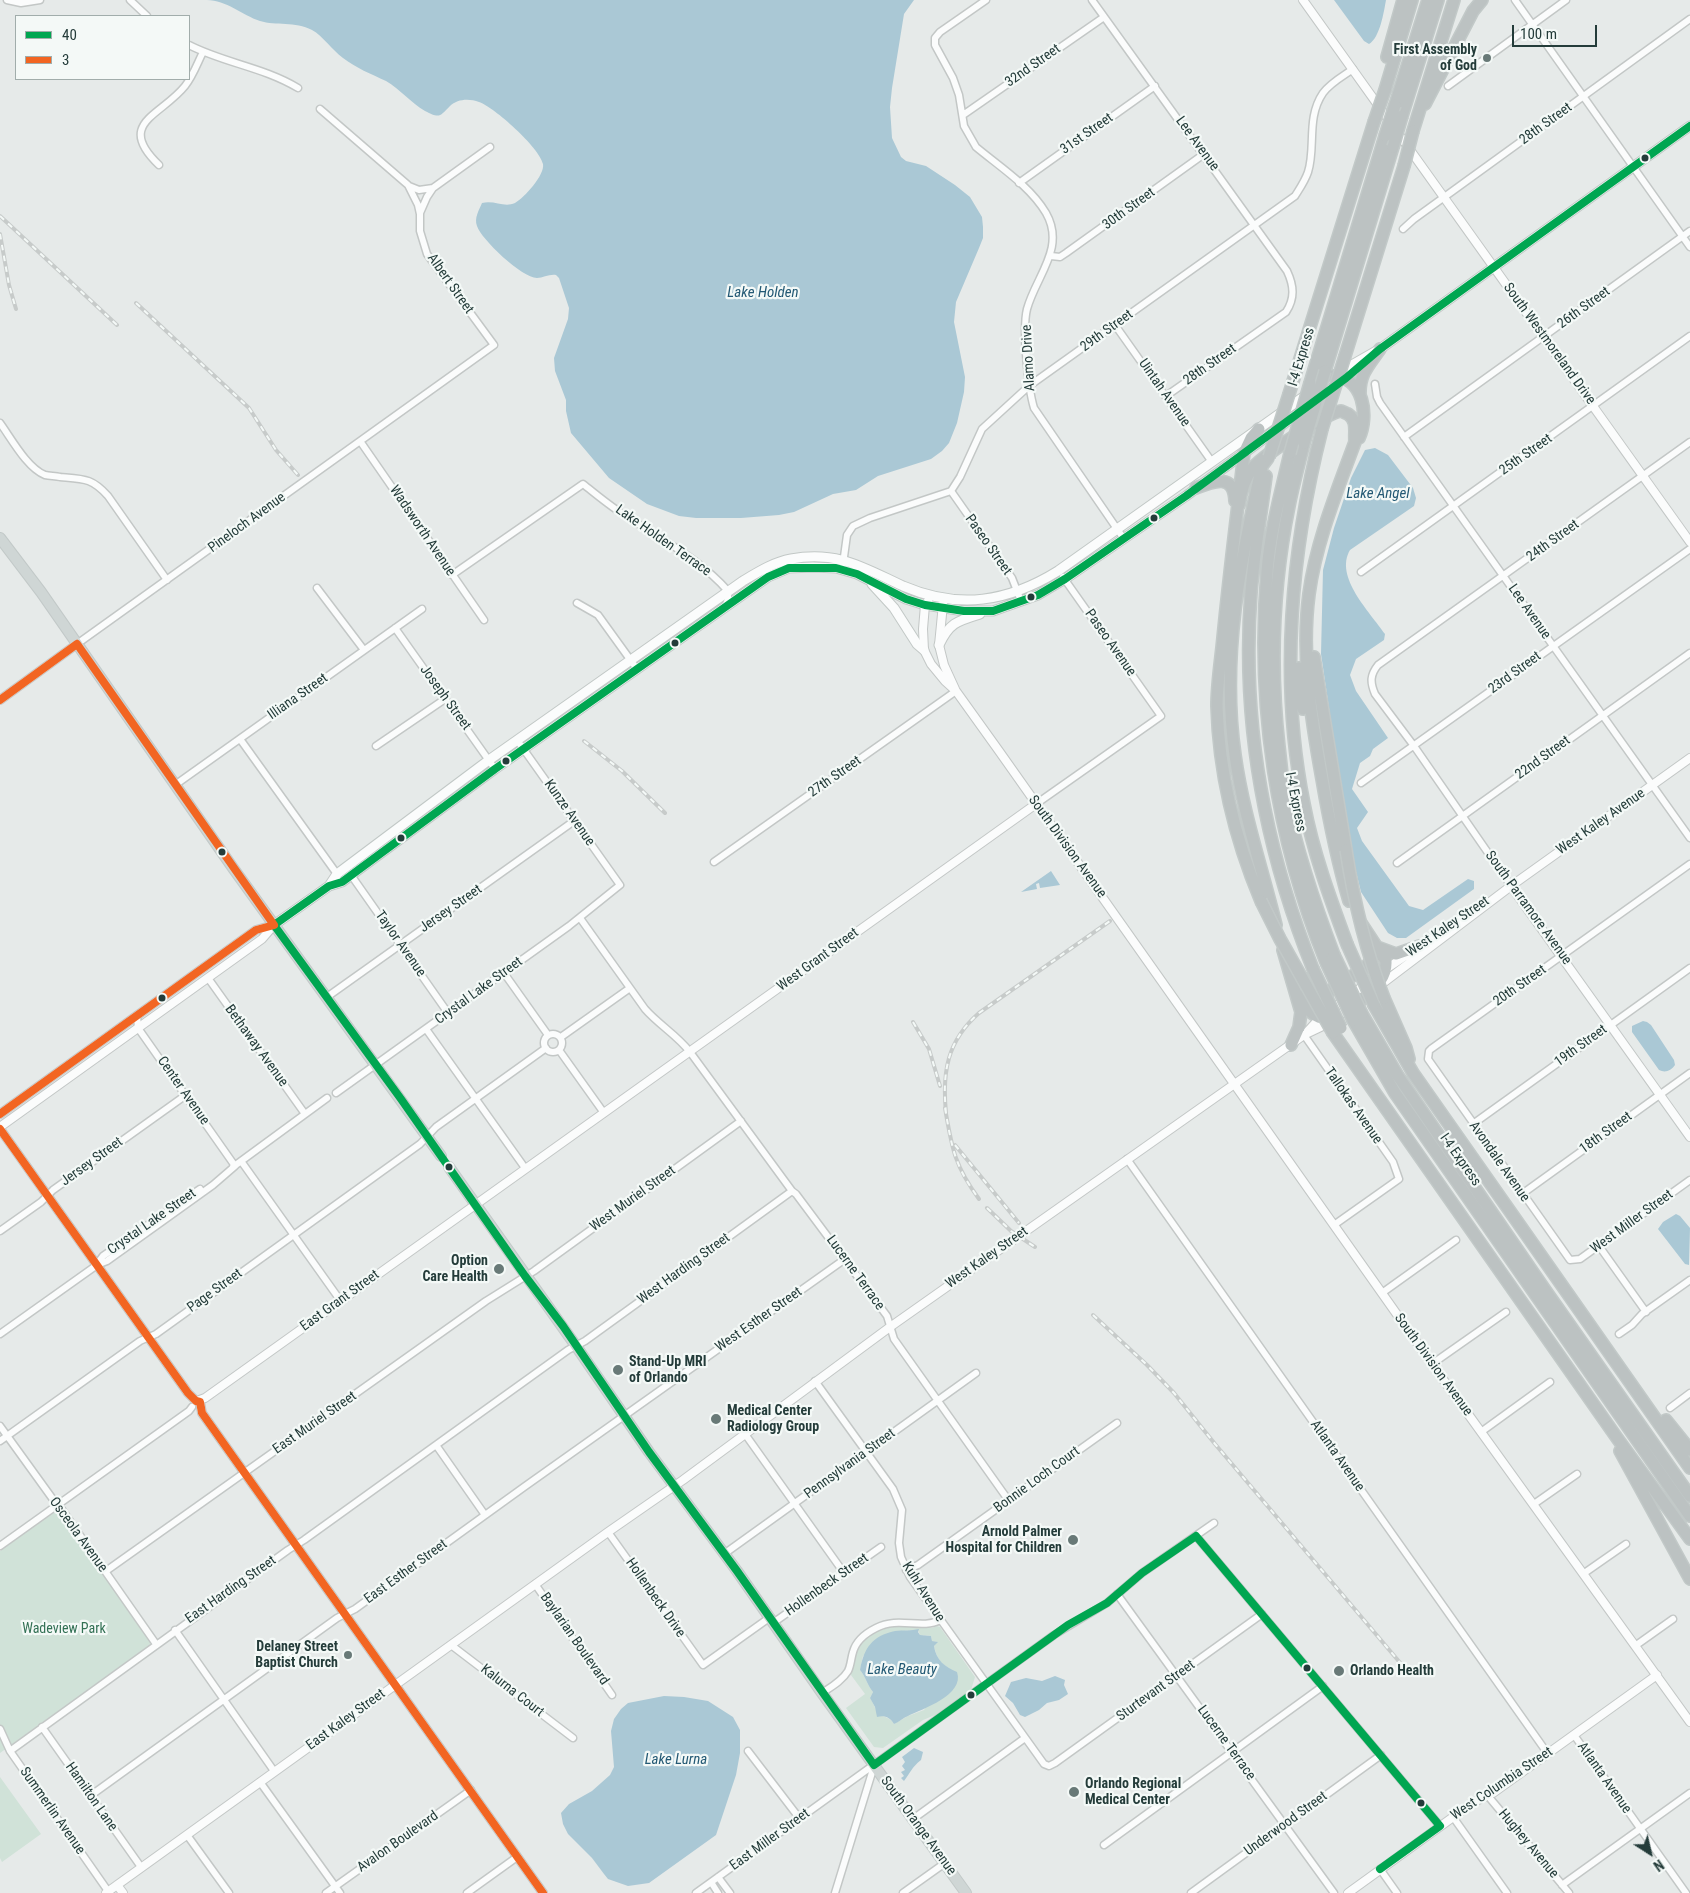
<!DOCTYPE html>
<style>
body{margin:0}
#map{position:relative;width:1690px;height:1893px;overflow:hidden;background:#e6eae9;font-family:"Roboto Condensed",sans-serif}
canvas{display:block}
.legend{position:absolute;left:15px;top:15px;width:175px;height:65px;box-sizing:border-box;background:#f4f9f7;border:1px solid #a1adab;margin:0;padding:6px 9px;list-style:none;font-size:15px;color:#243c3a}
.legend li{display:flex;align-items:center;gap:10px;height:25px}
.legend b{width:25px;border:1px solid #a1adab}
.north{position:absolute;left:1625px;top:1828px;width:50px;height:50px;-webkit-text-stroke:4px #f4f9f7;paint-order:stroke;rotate:145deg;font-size:14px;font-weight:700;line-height:20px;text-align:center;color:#243c3a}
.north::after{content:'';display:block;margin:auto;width:18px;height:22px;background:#243c3a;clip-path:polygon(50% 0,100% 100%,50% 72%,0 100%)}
.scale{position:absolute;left:1512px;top:25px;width:85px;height:22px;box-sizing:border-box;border:2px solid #243c3a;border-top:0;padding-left:6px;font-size:15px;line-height:18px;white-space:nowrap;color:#243c3a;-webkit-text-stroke:4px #f4f9f7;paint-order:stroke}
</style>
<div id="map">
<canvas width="1690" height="1893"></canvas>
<ul class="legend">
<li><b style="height:6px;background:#00a651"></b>40</li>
<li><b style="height:6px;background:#f26522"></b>3</li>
</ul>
<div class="north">N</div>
<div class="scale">100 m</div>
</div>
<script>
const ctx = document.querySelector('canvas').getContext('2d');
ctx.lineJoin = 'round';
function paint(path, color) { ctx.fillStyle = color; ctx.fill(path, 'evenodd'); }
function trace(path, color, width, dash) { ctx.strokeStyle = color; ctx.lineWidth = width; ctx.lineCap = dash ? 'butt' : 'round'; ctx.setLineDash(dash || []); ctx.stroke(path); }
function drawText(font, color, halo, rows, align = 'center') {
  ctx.font = font + ' "Roboto Condensed",sans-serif'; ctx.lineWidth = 4.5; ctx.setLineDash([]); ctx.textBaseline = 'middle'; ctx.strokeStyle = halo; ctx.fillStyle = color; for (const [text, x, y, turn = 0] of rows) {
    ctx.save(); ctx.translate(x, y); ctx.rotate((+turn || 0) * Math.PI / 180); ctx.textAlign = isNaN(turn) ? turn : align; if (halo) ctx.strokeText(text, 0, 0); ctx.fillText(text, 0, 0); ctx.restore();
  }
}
paint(new Path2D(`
 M58,1511L151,1641L149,1646L0,1753V1551L55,1512Z
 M912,1625L932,1628L937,1626L940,1627L975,1677L971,1690L935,1715L923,1720L883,1748L874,1747L846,1708L865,1694L851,1675C853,1666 854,1656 859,1648C869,1629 892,1626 912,1625ZM918,1630L920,1635L931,1636L932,1641L937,1642L934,1646C936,1657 941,1664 950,1669L924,1710L908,1716L894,1724C890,1717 885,1718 880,1714C875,1711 874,1703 870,1698L873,1692C867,1685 866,1677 860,1670L863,1656L903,1631Z
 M0,1777L41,1834L2,1862L0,1858Z`), '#d0e2d8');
paint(new Path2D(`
 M207,0H914L904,14L892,88L890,107L892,138L901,157L906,161L926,166L955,185L970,197L982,217L983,227V238L979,248L956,302L954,322L965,377L964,392L957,423L949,443L942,451L931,459L878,476L856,490L833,494L794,512L779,515L741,518H696L679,516L647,504L609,478L571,433L566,411V400L555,371L554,358L568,319L569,308L559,278L556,275C549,274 543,278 537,278C522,278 481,239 477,226C474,218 479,210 482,203C495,200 504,208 515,203C524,198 545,175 543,164C540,148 494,107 479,102C469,98 457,99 450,106C440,116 440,119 425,111C411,103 400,89 386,81C371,74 356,68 343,58C332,50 323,36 312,30C295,21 276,26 260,21C242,15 226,0 207,0Z
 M1334,0H1386C1384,11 1380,38 1369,44L1364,41Z
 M1375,448L1388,455L1413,488L1416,498L1414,506L1350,550C1334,577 1370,612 1385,634L1384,640L1356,659L1350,675L1356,691L1388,738L1373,749L1370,756L1360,763L1352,789L1368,812L1357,828L1362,841L1409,906L1423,910L1468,879L1474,881V889L1406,938H1397L1388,933L1361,892L1349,843L1321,654L1323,570L1334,528L1351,478L1365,450Z
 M1051,871L1060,885L1040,888L1039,883L1036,884L1037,889L1021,892Z
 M1643,1021L1647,1022L1651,1025L1674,1060L1675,1065C1671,1071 1665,1073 1659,1070L1632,1032V1026Z
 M1676,1214L1680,1216L1690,1228L1689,1265L1685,1264L1658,1229L1663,1222Z
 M919,1629L918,1632L920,1635L931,1636L932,1641L938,1642L934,1646C936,1660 945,1667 957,1672C965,1695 922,1709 908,1716C903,1718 899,1722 894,1724C890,1717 884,1715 877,1717L875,1707L870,1698L873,1692C867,1685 866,1677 860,1670C864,1648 872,1636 895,1631C903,1630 911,1631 919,1629Z
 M1055,1676L1065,1680L1064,1685L1068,1694L1059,1700L1047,1703L1039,1710L1025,1717L1020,1715L1013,1703L1005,1696L1011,1682L1026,1678L1042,1681Z
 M664,1696L684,1697L708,1701L733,1717L740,1730V1753L736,1775L716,1835L649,1883L628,1886L608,1879L604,1874L592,1858L568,1834L563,1824L561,1813L569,1804L592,1791L610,1775L614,1767L611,1731L614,1719L621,1709L628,1703Z
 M914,1748L923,1752L921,1760C911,1768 911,1772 904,1781L901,1778L904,1776L901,1772L905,1770L902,1766L905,1762L902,1757Z`), '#aac8d5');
const minor = new Path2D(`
 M7,0L21,3L40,0
 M130,0L147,16
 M986,0L940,32L935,38V45L953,78L959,95L964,126L976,147C1000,167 1030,186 1046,213C1066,248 1036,276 1027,309C1022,329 1028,388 1034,408L1124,539
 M1092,0L1287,271C1294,286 1295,298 1286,312L1166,396
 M1515,0L1690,247
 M189,45C224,63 263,67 298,88
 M1448,86L1566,0
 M963,115L1104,17
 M159,165C115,123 161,116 185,86C193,76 197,64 203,52
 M1019,183L1155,86
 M409,186L419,190L433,188
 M420,213L427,197L433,188L490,147
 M1403,229L1414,219L1690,19
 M1051,256L1060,257L1066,253L1204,154
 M1115,325L1212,462
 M1375,384L1377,397L1380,403L1690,838
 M0,423C11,438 27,468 45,475C50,476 56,476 60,477C84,479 92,478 108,496L167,580
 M1404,437L1690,231
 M360,441L484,620
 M951,491L1012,578L1021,601
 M843,564L847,535L853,526L870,518L951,491L960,477L982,429L1029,386L1295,196C1300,188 1305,181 1308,172C1316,147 1306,118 1323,93C1330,83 1343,76 1353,69
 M1361,572L1690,336
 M452,575L583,484C597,495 611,507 626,516C662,540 700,559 728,591V599L725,607
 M317,588L364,650
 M577,603L598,615L637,669
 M395,628L495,769
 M77,644L494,345L427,254L420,231V214L418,205L408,185L320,109
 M240,739L337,874
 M376,746L445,699
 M1361,783L1690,549
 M175,785L422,609
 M1036,804L1161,716L1063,577
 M714,862L956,691
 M1397,863L1690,653
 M1690,864L1431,1049L1429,1051L1428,1059L1570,1260L1580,1259L1690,1180
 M351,875L448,1013
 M1511,886L1414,746L1375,694C1370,682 1370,675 1378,665L1690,442
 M580,918L645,1009C659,1025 677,1035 690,1052L792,1191L796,1194L887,1316L894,1339L1009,1501
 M504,973L548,1035
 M208,978L305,1114
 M327,997L574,821
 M137,1015L138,1028L235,1166
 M426,1029L525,1168
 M544 1043a9 9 0 1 1 18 0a9 9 0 1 1-18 0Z
 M1304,1035L1393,1162L1399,1179L1334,1225
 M561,1037L630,988
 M559,1050L604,1113
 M336,1093L569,926L620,885L517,740
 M1473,1124L1690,968
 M1127,1159L1548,1754
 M241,1161L340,1300
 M233,1167L327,1098
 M1522,1194L1690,1073
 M0,1231L41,1202L53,1190L186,1095
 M1599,1246L1646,1312
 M97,1264L103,1256L200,1189
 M1382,1293L1456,1240
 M0,1334L97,1265L107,1261L213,1185L235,1166
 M1619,1334L1632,1325L1642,1314L1690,1280
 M1432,1364L1506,1312
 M815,1381L893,1489L902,1510L899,1543L901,1557L910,1577L1044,1764L1049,1766L1055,1763L1262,1614
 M1670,1408L1690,1393
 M0,1426L52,1498L63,1511L156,1644
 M1481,1432L1550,1382
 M745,1434L844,1573
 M0,1441L140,1341L156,1334L420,1144L436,1127L546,1048
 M436,1445L485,1515
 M1534,1504L1577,1474
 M608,1532L703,1665L769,1618
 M1196,1536L1440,1826
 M0,1546L189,1411L192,1407
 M724,1554L976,1373
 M906,1570L918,1565L1117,1423
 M106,1571L486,1301L534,1271L741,1121
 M1583,1574L1626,1544
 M535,1584L612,1695
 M1117,1594L1334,1893
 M773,1623L881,1547
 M175,1630L274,1771
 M451,1645L573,1738
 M1635,1646L1673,1619
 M822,1693C831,1687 842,1681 848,1671C851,1665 851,1658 853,1652C856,1641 866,1633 876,1628C899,1616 921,1630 940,1620
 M42,1727L141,1867
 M0,1729L10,1751L108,1891
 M1574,1735L1686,1893
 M10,1751L288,1550L304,1540L568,1350L585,1341L792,1191
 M748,1751L800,1819
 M260,1782L340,1893
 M90,1796L337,1618L355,1609L524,1487L845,1259
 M1488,1796L1569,1893
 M1453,1817L1507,1893
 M913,1819L1025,1738
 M187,1835L229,1893
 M1104,1845L1323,1686
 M1380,1869L1397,1893
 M718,1877L730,1893
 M711,1882L718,1893
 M1562,1885L1690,1793
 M326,1893L471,1790
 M467,1893L517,1857
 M696,1893L1054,1635L1107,1603L1142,1573L1214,1523
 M835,1893L874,1766
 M903,1893L945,1863
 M1191,1893L1381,1755`);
const tertiary = new Path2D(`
 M1303,0L1690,542
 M928,601L925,605L923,629L924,650L931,664L945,681L956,691L999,751L1432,1364L1690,1722
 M943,604L939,645L944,665L955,689
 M0,700L77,644
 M1511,886L1690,1137
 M1379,986L1511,886L1690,758
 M1308,1031L1320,1018L1386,969L1465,916
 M0,1114L256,930L274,925
 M0,1127L262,939L274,925
 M0,1129L188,1393L196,1401L200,1402L202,1413L543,1893
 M197,1401L205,1398L1036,804
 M117,1885L123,1893
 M106,1893L608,1532L683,1480L890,1327L1304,1035L1325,1025L1352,1006
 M1348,1893L1474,1802L1493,1793L1657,1675`);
const secondary = new Path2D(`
 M1338,373L1380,349L1690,126
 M1314,402L1365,362
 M872,584L894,608L917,644L924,650
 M939,645C949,623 957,621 980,614
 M329,886L337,874L489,760L743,581C758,572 774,562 791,559C837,550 864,568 903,586C959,610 1008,602 1058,571L1309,393
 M274,925L329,886L342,882L495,769L768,577L789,568L813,567L836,568L857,574L906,599L925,605L964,611H993L1038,595L1065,579L1186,496L1304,409`);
const primary = new Path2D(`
 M0,538L41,592L233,868L441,1156
 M449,1167L576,1346L649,1452L737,1571L822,1693L966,1893`);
const motorway = new Path2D(`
 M1387,57L1403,0
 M1385,90L1412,0
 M1425,104L1473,11L1482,0
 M1395,105L1428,0
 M1402,116L1438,0
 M1413,131L1454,0
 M1345,356L1404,166
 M1325,371L1393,147
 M1333,376C1364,377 1369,416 1359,438
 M1310,383L1385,136
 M1289,394L1374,122
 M1360,395C1359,374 1369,365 1380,349
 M1259,429L1251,438L1244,453C1237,514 1229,576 1223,638C1221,660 1217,683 1217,706C1219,774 1235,839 1261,901
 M1322,429C1291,550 1279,681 1304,804C1313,852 1330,898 1347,944
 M1304,443C1299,464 1293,485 1289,506C1273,585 1270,667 1279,747C1281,763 1282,780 1285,796C1297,851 1314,903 1334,955
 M1290,453C1281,492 1270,531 1267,572C1256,705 1276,838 1326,962
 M1268,458L1262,466C1240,561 1221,657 1235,755C1243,813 1262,868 1276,925
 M1266,476C1261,515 1254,554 1251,592C1241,722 1265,849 1313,969
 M1196,488C1214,481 1234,473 1235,501
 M1239,505C1241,492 1244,479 1252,469C1259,458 1329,411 1341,411C1342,411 1347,414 1348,414C1358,421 1354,432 1355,442C1337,491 1316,542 1309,594C1301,655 1311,718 1322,779C1329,820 1337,860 1349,901
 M1314,657L1346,850
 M1299,668L1303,709
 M1377,947L1396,954L1419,946
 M1283,950L1301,1012L1299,1027L1291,1045
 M1305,994L1314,998L1322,996L1366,967L1375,955
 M1302,997C1305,1010 1317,1021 1331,1018
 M1384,998L1406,1048L1409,1059
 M1360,1001C1373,989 1387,980 1386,961L1361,923
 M1374,1005L1413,1073L1690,1468
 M1362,1014L1398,1076L1545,1290L1690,1496
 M1353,1020L1395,1093L1690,1516
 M1333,1033L1617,1438L1690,1539
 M1666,1420L1690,1450
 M1620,1451L1690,1579`);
trace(minor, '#c3c7c6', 9);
trace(tertiary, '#c3c7c6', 10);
trace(secondary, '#c2c8c6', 11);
trace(primary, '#c2c9c8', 12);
trace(motorway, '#c2c9c8', 14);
trace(minor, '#fbfcfc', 6);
trace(tertiary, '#fbfcfc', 8);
trace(secondary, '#fbfcfc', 9);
trace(primary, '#cfd6d5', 10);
trace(motorway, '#bcc2c2', 11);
const rail = new Path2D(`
 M0,216L117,325
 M0,234L9,285L16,309
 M136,303L249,408L276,450L298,475
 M584,741L622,771L665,813
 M913,1022L929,1049L940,1086
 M945,1108C952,1148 954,1165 979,1199
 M946,1113C942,1072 947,1041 979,1013L1110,921
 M955,1145L1019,1223
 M987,1208L1011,1231L1035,1247
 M1093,1315L1147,1365L1174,1393L1215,1444L1402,1665`);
trace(rail, '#c7cbca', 4);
trace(rail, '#f4f9f7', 2, [5.5]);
const motorwayBridge = new Path2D(`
 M1374,122L1385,90
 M1385,136L1395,105
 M1393,147L1402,116
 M1404,166L1413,131
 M1322,429L1345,356
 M1304,443L1325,371
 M1290,453L1310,383
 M1269,457L1289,394
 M1346,850C1354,902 1365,949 1384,998
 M1261,901L1280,939L1333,1033
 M1347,944L1374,1005
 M1334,955L1362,1014
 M1326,962L1353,1020
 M1313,969L1341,1028`);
trace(motorwayBridge, '#c2c9c8', 14, []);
trace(motorwayBridge, '#bcc2c2', 11);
trace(new Path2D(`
 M274,925L329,886L342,882L495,769L768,577L789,568H836L857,574L906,599L925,605L964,611H993L1038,595L1065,579L1186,496L1346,378L1380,349L1690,126
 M274,925L401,1099L525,1276L563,1326L649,1452L737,1571L874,1765
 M1196,1536L1440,1826
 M874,1765L1068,1625L1107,1603L1142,1573L1196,1536
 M1380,1869L1440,1826`), '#00a651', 8);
trace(new Path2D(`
 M77,644L274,925
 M0,700L77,644
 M0,1114L256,930L274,925
 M0,1129L188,1393L196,1401L200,1402L202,1413L543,1893`), '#f26522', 8);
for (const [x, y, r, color] of [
 [1487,58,5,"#687977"],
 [1645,158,4.5,"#243c3a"],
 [1154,518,4.5,"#243c3a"],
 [1031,597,4.5,"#243c3a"],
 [675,643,4.5,"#243c3a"],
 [506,761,4.5,"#243c3a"],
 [401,838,4.5,"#243c3a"],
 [222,852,4.5,"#243c3a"],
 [162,998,4.5,"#243c3a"],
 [449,1167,4.5,"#243c3a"],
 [499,1269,6,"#687977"],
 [618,1370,6,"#687977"],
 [716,1419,6,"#687977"],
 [1073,1540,6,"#687977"],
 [348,1655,5,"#687977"],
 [1307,1668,4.5,"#243c3a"],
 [1339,1671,6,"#687977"],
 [971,1695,4.5,"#243c3a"],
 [1074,1792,6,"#687977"],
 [1421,1803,4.5,"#243c3a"]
]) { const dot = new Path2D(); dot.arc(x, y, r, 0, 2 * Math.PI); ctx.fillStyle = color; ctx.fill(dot); trace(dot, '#f4f9f7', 2); }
drawText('bold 14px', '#243c3a', '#f4f9f7', [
 ["First Assembly",1477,50],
 ["of God",1477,66],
 ["Option",488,1261],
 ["Care Health",488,1277],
 ["Stand-Up MRI",629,1362,"left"],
 ["of Orlando",629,1378,"left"],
 ["Medical Center",727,1411,"left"],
 ["Radiology Group",727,1427,"left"],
 ["Arnold Palmer",1062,1532],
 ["Hospital for Children",1062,1548],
 ["Delaney Street",338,1647],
 ["Baptist Church",338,1663],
 ["Orlando Health",1350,1671,"left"],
 ["Orlando Regional",1085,1784,"left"],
 ["Medical Center",1085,1800,"left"]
], 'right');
drawText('14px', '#243c3a', '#f4f9f7', [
 ["32nd Street",1033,66,-35],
 ["28th Street",1546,124,-36],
 ["31st Street",1087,134,-35],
 ["Lee Avenue",1197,144,54],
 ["30th Street",1129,209,-36],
 ["Albert Street",450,284,55],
 ["26th Street",1584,308,-36],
 ["29th Street",1107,331,-36],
 ["South Westmoreland Drive",1549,344,54],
 ["I-4 Express",1302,357,-73],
 ["Alamo Drive",1029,358,-93],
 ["28th Street",1210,365,-35],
 ["Uintah Avenue",1164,393,55],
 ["25th Street",1526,455,-35],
 ["Pineloch Avenue",247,523,-36],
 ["Wadsworth Avenue",422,531,56],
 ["Lake Holden Terrace",663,541,35],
 ["24th Street",1553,541,-36],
 ["Paseo Street",988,545,55],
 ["Lee Avenue",1529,612,55],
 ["Paseo Avenue",1110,643,55],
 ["23rd Street",1515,673,-36],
 ["Illiana Street",298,697,-35],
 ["Joseph Street",445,698,54],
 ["22nd Street",1543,758,-36],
 ["27th Street",835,777,-35],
 ["I-4 Express",1295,802,79],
 ["Kunze Avenue",569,813,55],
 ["West Kaley Avenue",1601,822,-35],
 ["South Division Avenue",1067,847,54],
 ["South Parramore Avenue",1528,908,54],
 ["Jersey Street",451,909,-35],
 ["West Kaley Street",1448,927,-34],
 ["Taylor Avenue",400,944,55],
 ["West Grant Street",818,960,-36],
 ["20th Street",1520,986,-35],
 ["Crystal Lake Street",479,991,-36],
 ["Bethaway Avenue",256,1046,54],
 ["19th Street",1581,1046,-36],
 ["Center Avenue",183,1091,55],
 ["Tallokas Avenue",1353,1106,55],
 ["18th Street",1606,1133,-36],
 ["I-4 Express",1460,1160,55],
 ["Jersey Street",92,1162,-36],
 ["Avondale Avenue",1499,1162,55],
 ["West Muriel Street",633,1199,-36],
 ["Crystal Lake Street",152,1222,-35],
 ["West Miller Street",1632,1222,-36],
 ["West Kaley Street",987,1258,-35],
 ["West Harding Street",684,1269,-36],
 ["Lucerne Terrace",855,1273,54],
 ["Page Street",215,1291,-36],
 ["East Grant Street",340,1301,-36],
 ["West Esther Street",759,1320,-35],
 ["South Division Avenue",1433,1365,54],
 ["East Muriel Street",315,1423,-35],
 ["Atlanta Avenue",1337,1456,55],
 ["Pennsylvania Street",850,1464,-36],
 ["Bonnie Loch Court",1037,1480,-36],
 ["Osceola Avenue",78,1535,54],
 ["East Esther Street",406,1572,-36],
 ["Hollenbeck Street",827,1585,-35],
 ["East Harding Street",231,1590,-35],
 ["Kuhl Avenue",923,1592,58],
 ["Hollenbeck Drive",655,1598,55],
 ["Baylarian Boulevard",574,1639,55],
 ["Kalurna Court",512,1691,38],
 ["Sturtevant Street",1156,1691,-36],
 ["East Kaley Street",346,1720,-36],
 ["Lucerne Terrace",1226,1743,54],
 ["Atlanta Avenue",1604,1778,55],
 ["West Columbia Street",1502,1784,-34],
 ["Hamilton Lane",91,1797,55],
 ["Summerlin Avenue",52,1811,55],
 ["Underwood Street",1286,1824,-36],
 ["South Orange Avenue",918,1826,54],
 ["East Miller Street",770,1840,-36],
 ["Avalon Boulevard",398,1842,-35],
 ["Hughey Avenue",1528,1844,50]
]);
drawText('14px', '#327054', '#f4f9f7', [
 ["Wadeview Park",64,1629]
]);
drawText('italic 15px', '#235974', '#f4f9f7', [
 ["Lake Holden",763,293],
 ["Lake Angel",1378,494],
 ["Lake Beauty",902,1670],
 ["Lake Lurna",676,1760]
]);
</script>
